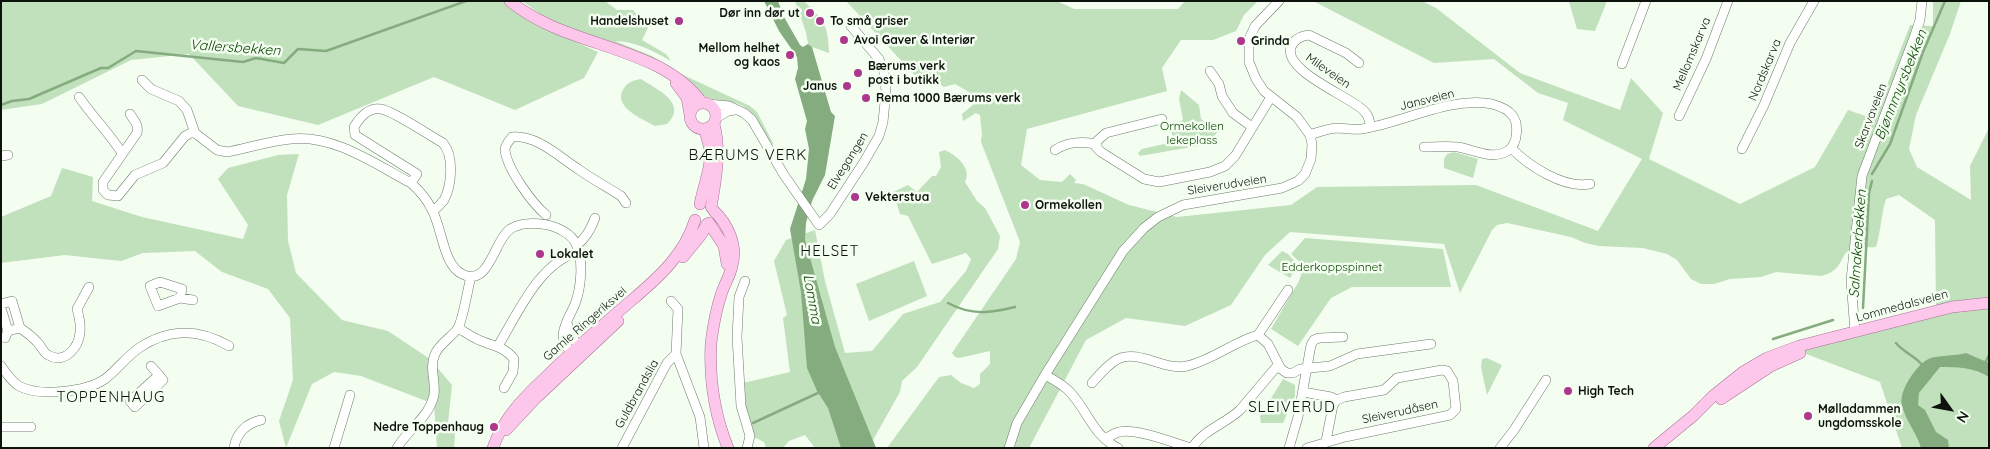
<!DOCTYPE html>
<meta charset="utf-8">
<style>
body{margin:0}
#map{position:relative;width:1990px;height:449px;overflow:hidden;background:#f3fef1;font-family:Quicksand,sans-serif}
canvas{display:block}
.frame{position:absolute;inset:0;border:2px solid #0d130c;pointer-events:none}
.north{position:absolute;left:1925px;top:384px;width:50px;height:50px;-webkit-text-stroke:4px #f3fef1;paint-order:stroke;rotate:122deg;font-size:14px;font-weight:700;line-height:20px;text-align:center;color:#0d130c}
.north::after{content:'';display:block;margin:auto;width:18px;height:22px;background:#0d130c;clip-path:polygon(50% 0,100% 100%,50% 72%,0 100%)}
</style>
<div id="map">
<canvas width="1990" height="449"></canvas>
<div class="frame"></div>
<div class="north">N</div>
</div>
<script>
const ctx = document.querySelector('canvas').getContext('2d');
ctx.lineJoin = 'round';
function paint(path, color) { ctx.fillStyle = color; ctx.fill(path, 'evenodd'); }
function trace(path, color, width, dash) { ctx.strokeStyle = color; ctx.lineWidth = width; ctx.lineCap = dash ? 'butt' : 'round'; ctx.setLineDash(dash || []); ctx.stroke(path); }
function drawText(font, color, halo, rows, align = 'center') {
  ctx.font = font + ' Quicksand,sans-serif'; ctx.lineWidth = 5; ctx.setLineDash([]); ctx.textBaseline = 'middle'; ctx.strokeStyle = halo; ctx.fillStyle = color; for (const [text, x, y, turn = 0] of rows) {
    ctx.save(); ctx.translate(x, y); ctx.rotate((+turn || 0) * Math.PI / 180); ctx.textAlign = isNaN(turn) ? turn : align; if (halo) ctx.strokeText(text, 0, 0); ctx.fillText(text, 0, 0); ctx.restore();
  }
}
paint(new Path2D(`
 M1,1H504L509,6L545,28L598,52L584,78L515,110L434,77L318,125L238,106L189,54L131,60L42,104L1,110Z
 M522,1H605L617,10H633L648,28L642,40L666,54L671,61C654,51 634,41 615,41L652,56L681,74L750,106L757,112L774,145C763,136 759,116 743,106C728,98 713,104 698,92L550,21Z
 M795,1H804C824,21 828,24 829,53L812,47L808,44L806,32Z
 M846,1H1057L1074,9H1178L1185,1H1258L1244,15L1236,31L1213,40H1181L1162,68L1167,91L1027,129L1021,165L1040,180L1062,182L1070,174L1076,180L1074,183L1083,184L1129,205L1177,217L1291,205L1317,187L1476,185L1598,231L1642,159L1563,120L1568,103L1538,93L1494,59L1434,63L1313,1H1422L1436,8L1520,73L1620,110L1631,78L1663,113L1649,159L1740,204L1815,167L1848,110L1874,119L1910,25L1933,26V1H1961L1950,34L1916,115L1909,149L1917,167L1971,200L1970,166L1989,128V448H1902L1880,382L1801,352L1852,333L1936,310L1935,220L1899,195L1886,199C1881,215 1881,231 1876,247C1868,248 1857,246 1851,249C1838,256 1845,270 1821,276L1776,272L1761,277L1730,279L1714,284H1701L1691,279L1677,260L1667,254L1643,248L1599,246L1585,243L1571,237L1507,223L1497,225L1492,230L1460,293L1444,244L1290,232L1265,255L1231,305L1185,326L1126,318L1086,340L1029,448H887L939,377L951,375L961,383L974,388L980,384V374L990,364V351L959,358L955,357L952,353L1016,259L1020,242L981,142L982,134L980,115L976,113L963,121L962,114L974,104L969,92L955,84L944,87L935,80L927,82L920,81Z
 M1572,1H1607L1595,31L1577,29L1569,2Z
 M641,79C656,89 689,103 667,124L655,126C643,119 611,107 624,88C628,82 634,80 641,79Z
 M1181,90L1199,105L1201,119L1218,131L1209,144L1140,156L1138,153L1142,149L1173,142L1171,125L1183,120L1179,99Z
 M945,150C957,156 972,168 965,182L977,201L985,208L1000,236L998,249L917,367L902,381L900,392L873,440L876,448H815L805,435L789,441L783,448H766L764,442L752,436L745,406L743,383L790,372L783,318L787,315L774,261L786,240L815,230L825,281L845,353L872,351L903,314L940,302L966,271L971,259L966,253L932,264L908,216L900,214L893,192L908,185L917,192L932,176H936L941,167L939,152Z
 M1454,152L1478,159L1473,178L1444,168V159L1447,154Z
 M299,154L287,195L288,241L296,273L342,320L388,331L430,359L452,385L448,423L455,434L454,448H437L434,404L361,376L334,372L312,384L286,448L279,421L293,380L290,318L268,289L222,272L195,251L143,253L121,261L65,255L1,263V217L51,196L62,168L93,177L92,201L142,217L243,239L248,225L218,179L228,168L278,155Z
 M1305,238L1443,249L1451,287H1352L1331,298L1298,346L1271,329L1299,281L1304,266L1291,254Z
 M1282,251L1288,254L1298,265L1290,278L1268,265Z
 M914,261L927,296L869,321L856,284Z
 M1487,358L1502,365L1487,395L1481,367L1482,359Z
 M1283,379L1295,385V396L1283,423H1261L1260,416Z`), '#c1e0bc');
paint(new Path2D(`
 M764,1H778L784,17L800,45L803,47L808,44L812,47L831,112L835,116L825,175L812,201L806,223L805,240L835,347L876,448H841L828,408L817,391L807,368L801,292L790,229L806,179L809,149L805,129L807,121L795,79L798,68L797,57L779,31Z
 M1966,353L1989,363V377C1974,367 1956,367 1940,367L1919,393L1918,405L1925,410L1936,432L1948,440L1949,448H1921C1917,433 1905,420 1902,405C1898,391 1918,362 1931,358C1942,355 1955,356 1966,353Z`), '#85ac7f');
trace(new Path2D(`
 M1,105L12,101L29,99L101,68H108L136,51L243,62L256,58L284,63L298,49L326,51L466,1
 M1872,174L1890,144L1923,52L1945,1
 M948,303C972,316 991,313 1015,307
 M1863,308L1869,193L1872,181
 M1773,339L1833,320
 M1896,343C1904,353 1916,356 1923,366
 M1985,363L1989,355
 M753,423L820,392`), '#85ac7f', 2.5);
const minor = new Path2D(`
 M1359,63L1346,53L1309,35C1301,36 1294,39 1291,47C1283,71 1349,96 1363,110C1369,115 1369,120 1371,127
 M1622,64L1646,1
 M1210,71L1219,84L1222,96L1233,113L1252,127
 M142,80L151,89L179,101L187,110L195,133
 M79,97C93,117 109,133 122,153
 M707,104L729,106L744,113L752,120L784,175L819,225L830,214L864,162L879,136L883,122L886,91L884,72L879,59L851,26
 M130,114C134,120 139,125 137,133L103,182V190L108,195L118,196L135,175L163,163L185,136L191,133H195L217,150L227,152C248,148 269,141 291,139C333,134 375,164 411,183C420,191 427,199 432,210C442,227 443,265 462,274C489,288 494,241 509,230C526,217 567,224 576,244C584,260 581,288 575,304C571,314 563,325 563,336C564,343 567,347 571,353L581,355C578,342 568,334 567,322
 M1679,116L1706,59L1728,1
 M716,118L728,111L735,110
 M1162,119L1106,133L1097,141L1096,147L1101,152L1144,179L1159,182L1210,172L1225,166L1235,156L1271,97
 M1310,135C1318,132 1327,129 1336,128C1345,128 1354,130 1362,129C1403,123 1450,96 1492,104C1499,106 1508,109 1512,115C1519,123 1518,143 1509,150C1493,161 1475,150 1458,147C1447,146 1435,147 1424,147
 M1511,148C1529,166 1564,189 1590,184
 M1742,149L1764,105L1790,43L1814,1
 M1055,150C1068,142 1080,141 1095,144
 M1,156L8,155
 M411,183L417,174L355,135L354,127C360,117 368,107 381,109C394,111 430,136 443,143C454,156 452,185 444,200C441,204 437,208 433,211
 M546,215C532,203 507,169 505,150C505,145 509,141 512,137C537,135 558,156 578,169C592,179 607,187 621,196L626,203
 M577,245C586,238 591,229 595,218
 M745,281L739,297L737,337L741,406L750,436L747,448
 M180,298L182,289L160,282L150,286L158,306L180,298L193,300
 M671,301L678,309L676,354L700,417L704,448
 M1,304L12,301L20,328
 M1,308L8,331
 M458,328C465,332 472,337 479,340C492,346 504,346 514,359L513,372L504,388
 M1855,332L1851,280L1862,176L1915,35L1920,20L1922,1
 M1258,335L1288,290
 M5,338L8,331L20,328C26,332 33,337 38,343C41,346 44,353 48,355C65,365 79,347 80,332C81,324 79,316 77,309L89,287
 M498,346C518,313 539,263 578,252
 M1,366C6,373 12,382 19,386C39,397 86,392 105,379C117,370 126,357 139,348C169,328 198,328 229,346
 M151,366L159,375
 M159,375L163,380L135,407L130,401Z
 M1045,375C1054,380 1062,384 1069,391C1087,409 1093,436 1118,448
 M1092,383C1099,375 1108,364 1118,359C1139,349 1164,371 1187,366C1213,360 1233,342 1258,335L1268,344L1281,369L1287,373H1293L1300,369L1330,366L1357,354L1431,344
 M1303,392L1331,397L1337,400
 M1,427H31
 M1105,439C1109,437 1114,433 1119,432C1136,428 1174,443 1191,448
 M234,448C236,433 247,423 261,420
 M334,448L350,395
 M397,448C408,429 429,418 434,395C436,381 429,368 435,354C440,343 451,338 458,328C463,319 468,288 471,276
 M622,448L667,363L676,354
 M1009,448L1017,423L1045,375L1123,251L1144,228L1158,217L1183,205L1282,188L1298,181L1305,174L1311,159L1312,144L1310,135L1297,117L1264,91L1256,79L1249,62V39L1255,26L1279,1
 M1192,448C1203,430 1225,424 1240,410L1278,365
 M1289,448L1298,417L1311,345L1314,340L1319,338L1343,337
 M1307,448L1345,437L1450,415L1456,409L1453,381L1447,371L1442,370L1397,378L1384,390L1344,397L1337,400L1333,405L1326,441
 M1500,448L1514,430L1546,380`);
const major = new Path2D(`
 M510,1C567,49 660,44 702,103
 M676,83L687,98L690,115
 M690 116a13 13 0 1 1 26 0a13 13 0 1 1-26 0Z
 M700,204C706,173 717,162 704,129
 M711,207C716,180 721,150 714,124
 M714,211C728,224 738,246 732,266C730,276 724,285 721,295C716,310 713,327 711,343C709,380 714,413 728,448
 M709,223L724,246L727,264
 M683,257L701,235L707,224
 M1721,399L1771,366L1800,353
 M506,430L537,397L618,321
 M493,448C504,415 528,394 553,370C578,346 605,323 632,300C658,278 685,254 695,220
 M1654,448L1693,416L1713,396L1743,372L1767,358L1799,346L1952,307L1989,303`);
trace(minor, '#6b7c68', 10);
trace(major, '#a87094', 12);
trace(minor, '#fff', 9);
trace(major, '#fdc7eb', 11);
for (const [x, y, r, color] of [
 [810,13,5,"#ad378d"],
 [679,21,5,"#ad378d"],
 [820,21,5,"#ad378d"],
 [844,40,5,"#ad378d"],
 [1241,41,5,"#ad378d"],
 [790,55,5,"#ad378d"],
 [858,73,5,"#ad378d"],
 [847,86,5,"#ad378d"],
 [866,98,5,"#ad378d"],
 [855,197,5,"#ad378d"],
 [1025,205,5,"#ad378d"],
 [540,254,5,"#ad378d"],
 [1568,391,5,"#ad378d"],
 [1808,416,5,"#ad378d"],
 [494,427,5,"#ad378d"]
]) { const dot = new Path2D(); dot.arc(x, y, r, 0, 2 * Math.PI); ctx.fillStyle = color; ctx.fill(dot); trace(dot, '#f3fef1', 2); }
drawText('bold 12px', '#0d130c', '#f3fef1', [
 ["Dør inn dør ut",800,13,"right"],
 ["Handelshuset",669,21,"right"],
 ["To små griser",830,21],
 ["Avoi Gaver & Interiør",854,40],
 ["Grinda",1251,41],
 ["Mellom helhet",780,48,"right"],
 ["og kaos",780,62,"right"],
 ["Bærums verk",868,66],
 ["post i butikk",868,80],
 ["Janus",837,86,"right"],
 ["Rema 1000 Bærums verk",876,98],
 ["Vekterstua",865,197],
 ["Ormekollen",1035,205],
 ["Lokalet",550,254],
 ["High Tech",1578,391],
 ["Mølladammen",1818,409],
 ["ungdomsskole",1818,423],
 ["Nedre Toppenhaug",484,427,"right"]
], 'left');
drawText('12px', '#0d130c', '#f3fef1', [
 ["Mellomskarva",1692,54,-67],
 ["Nordskarva",1765,70,-67],
 ["Mileveien",1328,71,35],
 ["Jansveien",1427,100,-14],
 ["Skarvaveien",1871,116,-69],
 ["Elvegangen",848,161,-58],
 ["Sleiverudveien",1227,185,-9],
 ["Lommedalsveien",1902,306,-15],
 ["Gamle Ringeriksvei",585,324,-41],
 ["Guldbrandslia",637,394,-61],
 ["Sleiverudåsen",1400,412,-12]
]);
drawText('12px', '#124708', '#f3fef1', [
 ["Ormekollen",1192,126],
 ["lekeplass",1192,140],
 ["Edderkoppspinnet",1332,267]
]);
drawText('italic 14px', '#124709', '#f3fef1', [
 ["Vallersbekken",235,48,4],
 ["Bjønnmyrsbekken",1901,85,-68],
 ["Salmakerbekken",1858,244,-86],
 ["Lomma",812,299,80]
]);
ctx.letterSpacing = '1px';
drawText('15px', '#0d130c', '#f3fef1', [
 ["BÆRUMS VERK",748,155],
 ["HELSET",830,251],
 ["TOPPENHAUG",111,397],
 ["SLEIVERUD",1292,407]
]);
ctx.letterSpacing = '0px';
</script>
